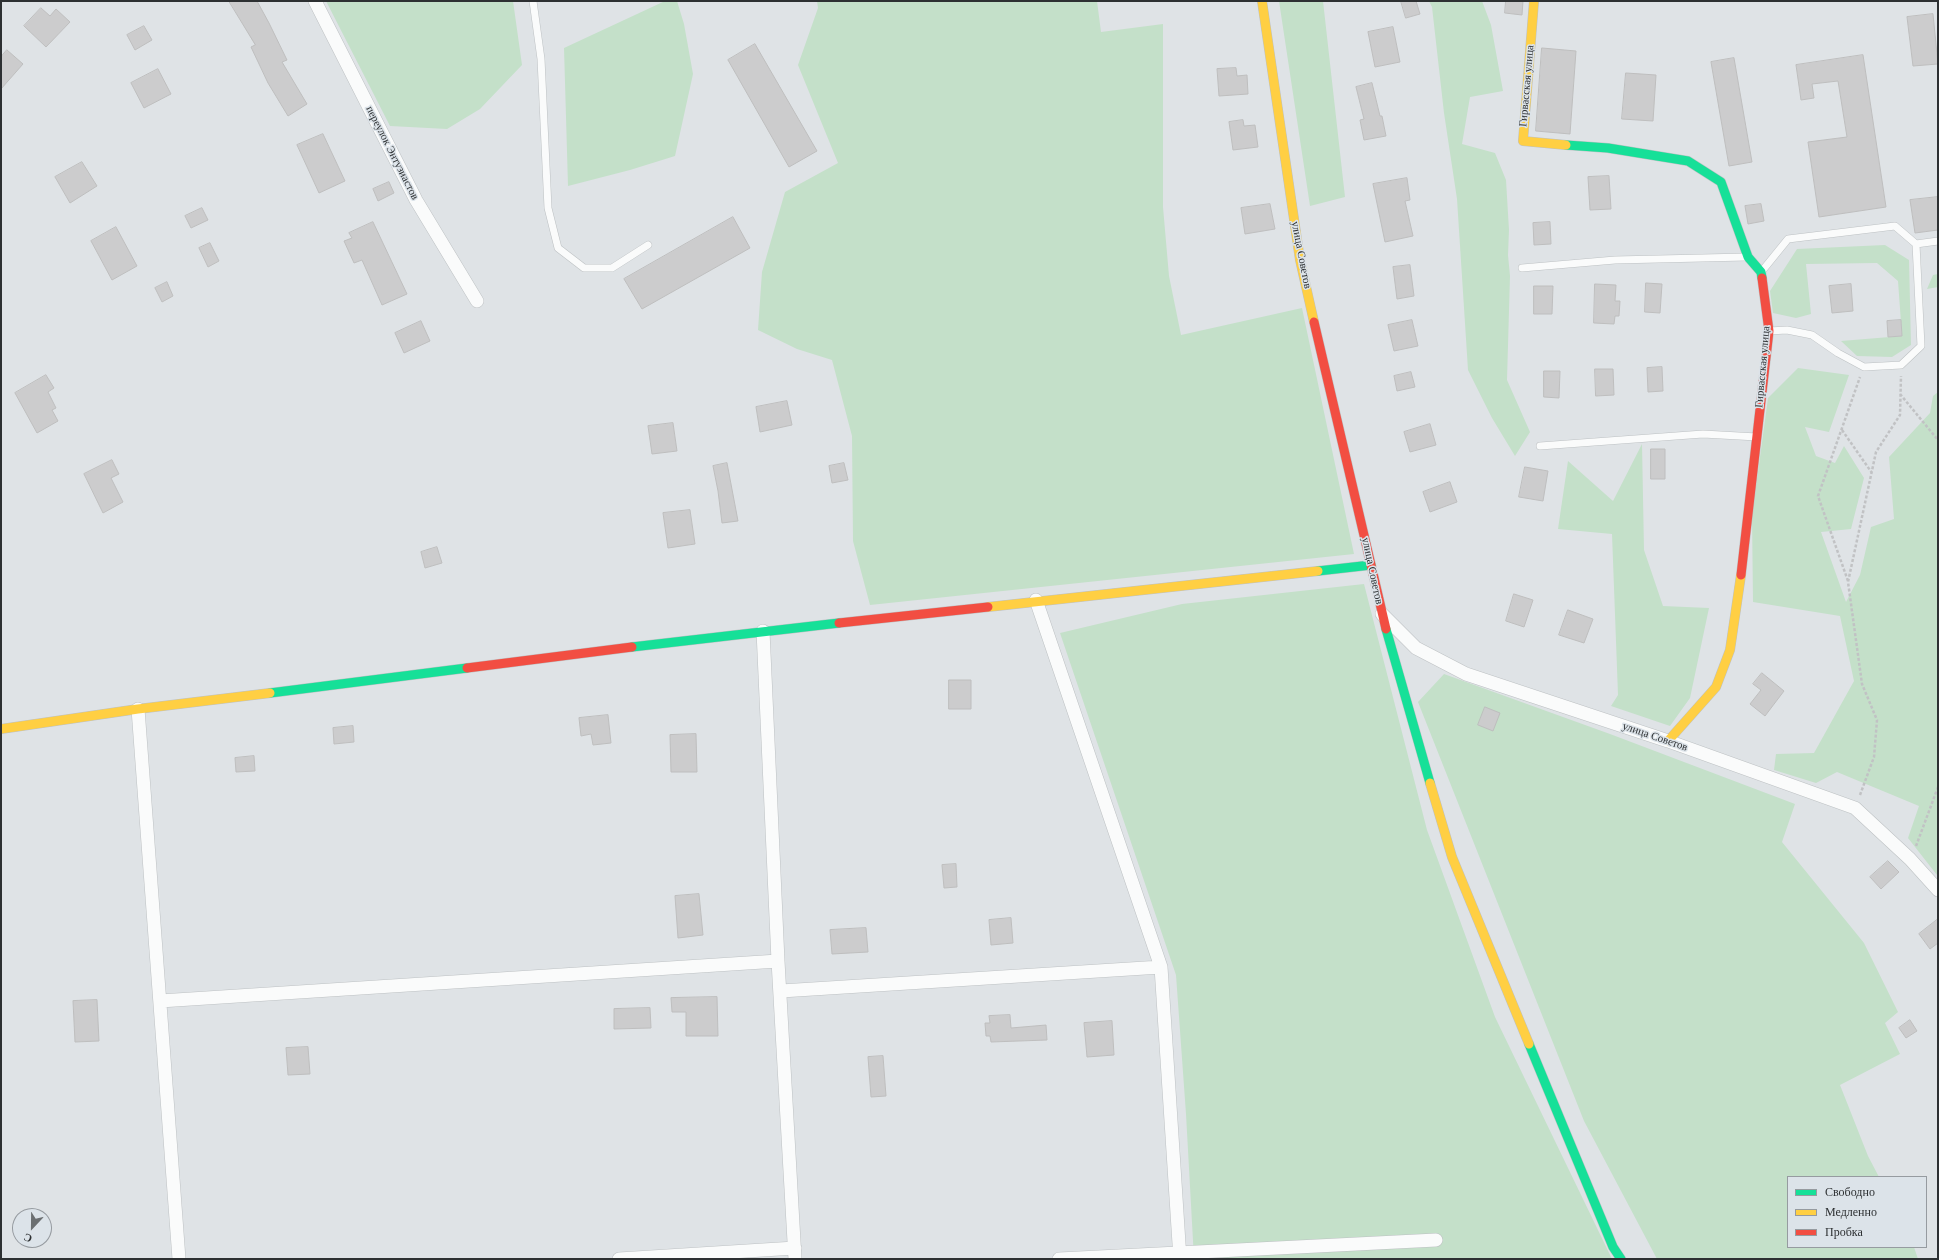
<!DOCTYPE html>
<meta charset="utf-8">
<style>
body{margin:0}
#map{position:relative;width:1939px;height:1260px;overflow:hidden;background:#dfe3e6;font-family:Georgia,serif}
canvas{display:block}
.frame{position:absolute;inset:0;border:2px solid #2d3032;pointer-events:none}
.legend{position:absolute;left:1787px;top:1176px;width:140px;height:72px;box-sizing:border-box;background:#dce3e9;border:1px solid #969ba0;margin:0;padding:5px 7px;list-style:none;font-size:12px;color:#2d3032}
.legend li{display:flex;align-items:center;gap:8px;height:20px}
.legend b{width:20px;border:1px solid #969ba0}
.north{position:absolute;left:12px;top:1208px;width:40px;height:40px;box-sizing:border-box;background:#dce3e9;border:1px solid #969ba0;border-radius:50%;rotate:202deg;font-size:11px;font-weight:700;line-height:16px;text-align:center;color:#2d3032}
.north::after{content:'';display:block;margin:auto;width:14px;height:18px;background:#6b6f71;clip-path:polygon(50% 0,100% 100%,50% 72%,0 100%)}
</style>
<div id="map">
<canvas width="1939" height="1260"></canvas>
<div class="frame"></div>
<ul class="legend">
<li><b style="height:5px;background:#16e098"></b>Свободно</li>
<li><b style="height:5px;background:#ffcf43"></b>Медленно</li>
<li><b style="height:5px;background:#f24e42"></b>Пробка</li>
</ul>
<div class="north">С</div>
</div>
<script>
const ctx = document.querySelector('canvas').getContext('2d');
ctx.lineJoin = 'round';
function paint(path, color) { ctx.fillStyle = color; ctx.fill(path, 'evenodd'); }
function trace(path, color, width, dash) { ctx.strokeStyle = color; ctx.lineWidth = width; ctx.lineCap = dash ? 'butt' : 'round'; ctx.setLineDash(dash || []); ctx.stroke(path); }
function drawText(font, color, halo, rows, align = 'center') {
  ctx.font = font + ' Georgia,serif'; ctx.lineWidth = 3; ctx.setLineDash([]); ctx.textBaseline = 'middle'; ctx.strokeStyle = halo; ctx.fillStyle = color; for (const [text, x, y, turn = 0] of rows) {
    ctx.save(); ctx.translate(x, y); ctx.rotate((+turn || 0) * Math.PI / 180); ctx.textAlign = isNaN(turn) ? turn : align; if (halo) ctx.strokeText(text, 0, 0); ctx.fillText(text, 0, 0); ctx.restore();
  }
}
paint(new Path2D(`
 M326,1H513L522,65L480,109L447,129L390,126Z
 M665,1H677L684,24L693,74L675,156L630,170L568,186L564,48Z
 M817,1H1097L1101,32L1163,24V207L1169,276L1181,335L1302,308L1354,554L870,605L853,541L852,436L832,360L797,349L758,330L762,272L785,192L838,163L798,65L818,8Z
 M1279,1H1323L1345,197L1310,206Z
 M1429,1H1482L1491,25L1503,91L1470,97L1462,144L1495,153L1506,180L1509,230L1508,255L1510,276L1507,380L1530,432L1515,456L1492,418L1468,370L1457,199L1444,113L1432,7Z
 M1885,245L1909,260L1911,345L1892,357L1857,356L1841,341L1902,336L1898,281L1877,263L1806,264L1811,314L1796,318L1773,313L1770,291L1797,249Z
 M1938,274V287L1927,289L1933,275Z
 M1798,368L1849,375L1829,432L1805,427L1816,456L1835,463L1844,446L1864,478L1851,529L1821,532L1846,602L1860,575L1871,527L1894,519L1889,457L1930,413L1933,396L1938,392V874L1937,875L1908,838L1919,806L1837,772L1816,783L1774,770L1776,754L1814,753L1854,681L1840,616L1753,602L1752,516L1768,398Z
 M1642,444L1644,550L1663,606L1709,608L1690,698L1670,726L1611,706L1618,695L1612,534L1558,529L1568,461L1613,501Z
 M1364,584L1427,830L1495,1017L1612,1259H1194L1186,1114L1176,975L1060,633L1182,604Z
 M1444,674L1610,734L1795,804L1782,842L1864,943L1898,1012L1885,1023L1900,1054L1840,1085L1868,1156L1879,1177H1788V1247H1914L1918,1259H1657L1584,1121L1418,702Z`), '#c4e0c9');
const building = new Path2D(`
 M229,1H257L269,23L287,60L282,62L307,104L288,116L268,83L251,47L255,45Z
 M1401,1H1416L1420,14L1406,18Z
 M1506,1H1523L1522,15L1505,13Z
 M41,8L50,16L56,9L70,22L46,47L24,26Z
 M1933,14L1938,64L1913,66L1907,17Z
 M144,26L152,40L135,50L127,35Z
 M1393,27L1400,62L1375,67L1368,32Z
 M755,44L817,151L789,167L728,60Z
 M1542,48L1576,51L1570,134L1536,131Z
 M7,50L23,64L1,89V57Z
 M1863,55L1886,207L1819,217L1808,142L1847,137L1838,81L1812,84L1814,98L1801,100L1796,65Z
 M1734,58L1752,162L1729,166L1711,62Z
 M1236,68L1237,76L1247,75L1248,94L1219,96L1217,69Z
 M158,69L171,94L144,108L131,83Z
 M1626,73L1656,75L1653,121L1622,119Z
 M1372,83L1380,116H1382L1386,136L1364,140L1360,120L1364,119L1356,87Z
 M1243,120L1244,126L1255,125L1258,147L1233,150L1229,122Z
 M323,134L345,181L319,193L297,145Z
 M82,162L97,186L70,203L55,177Z
 M1609,176L1611,209L1590,210L1588,177Z
 M1407,178L1410,200L1405,201L1413,236L1385,242L1373,184Z
 M389,182L394,193L378,201L373,189Z
 M1938,197V230L1915,233L1910,200Z
 M1270,204L1275,229L1245,234L1241,208Z
 M1761,204L1764,221L1748,224L1745,206Z
 M202,208L208,220L191,228L185,216Z
 M733,217L750,248L642,309L624,279Z
 M373,222L407,294L382,305L362,260L354,263L344,241L352,238L349,233Z
 M1550,222L1551,244L1534,245L1533,223Z
 M116,227L137,266L112,280L91,241Z
 M210,243L219,261L208,267L199,248Z
 M1410,265L1414,296L1397,299L1393,267Z
 M167,282L173,296L162,302L155,288Z
 M1646,283L1662,284L1660,313L1645,312Z
 M1595,284L1616,285L1615,301H1620L1619,316H1615L1614,324L1594,323Z
 M1851,284L1853,311L1832,313L1829,286Z
 M1534,286H1553L1552,314H1534Z
 M1412,320L1418,346L1394,351L1388,325Z
 M1901,320L1902,336L1888,337L1887,321Z
 M421,321L430,341L404,353L395,333Z
 M1662,367L1663,391L1648,392L1647,368Z
 M1595,369H1613L1614,395L1596,396Z
 M1544,371H1560L1559,398L1544,397Z
 M1411,372L1415,387L1397,391L1394,376Z
 M46,375L54,388L48,392L56,408L52,410L58,421L37,433L15,393Z
 M787,401L792,425L760,432L756,407Z
 M673,423L677,451L652,454L648,426Z
 M1430,424L1436,445L1410,452L1404,432Z
 M1651,449H1665V479H1651Z
 M112,460L119,474L111,478L123,502L103,513L84,474Z
 M727,463L738,521L722,523L718,491L713,466Z
 M844,463L848,480L832,483L829,466Z
 M1525,467L1548,471L1543,501L1519,497Z
 M1450,482L1457,502L1430,512L1423,492Z
 M690,510L695,544L668,548L663,513Z
 M437,547L442,563L425,568L421,552Z
 M1514,594L1533,600L1524,627L1506,621Z
 M1568,610L1593,619L1584,643L1559,635Z
 M1762,673L1784,691L1765,716L1750,704L1761,690L1753,684Z
 M949,680H971V709H949Z
 M1485,707L1500,713L1493,731L1478,725Z
 M608,715L611,743L593,745L591,734L581,736L579,718Z
 M353,726L354,742L334,744L333,728Z
 M696,734L697,772H671L670,735Z
 M254,756L255,771L236,772L235,758Z
 M1888,861L1899,872L1881,889L1870,877Z
 M956,864L957,887L944,888L942,865Z
 M699,894L703,935L678,938L675,896Z
 M1011,918L1013,943L991,945L989,920Z
 M1938,919V943L1930,949L1919,934Z
 M866,928L868,952L832,954L830,930Z
 M717,997L718,1036H686V1012H672L671,998Z
 M97,1000L99,1041L75,1042L73,1001Z
 M650,1008L651,1028L614,1029V1009Z
 M1010,1015L1011,1028L1046,1025L1047,1040L991,1042L990,1036H986L985,1023H990L989,1016Z
 M1910,1020L1917,1031L1906,1038L1899,1028Z
 M1112,1021L1114,1055L1087,1057L1084,1023Z
 M308,1047L310,1074L288,1075L286,1048Z
 M883,1056L886,1096L871,1097L868,1057Z`);
paint(building, '#cccccd');
trace(building, '#bebebe', 1);
const lane = new Path2D(`
 M533,1L541,59L548,208L558,248L584,268H612L648,245
 M1522,268L1615,260L1746,257
 M1762,271L1788,239L1895,226L1916,244L1938,241
 M1769,331L1787,330L1812,335L1838,353L1864,367L1901,365L1921,346L1916,244
 M1540,446L1703,434L1757,437`);
const street = new Path2D(`
 M315,1L416,200L477,301
 M1036,600L1161,967L1180,1259
 M1382,614L1416,648L1466,674L1668,741L1855,808L1910,859L1938,890
 M763,631L778,961L795,1259
 M138,709L179,1259
 M781,991L1161,967
 M160,1001L778,961
 M619,1259L795,1248
 M1059,1259L1436,1240`);
const fast = new Path2D(`
 M1566,145L1608,148L1688,161L1721,182L1748,257L1761,272L1762,278
 M1318,571L1371,565
 M1386,629L1430,783
 M632,647L839,623
 M270,693L467,668
 M1529,1044L1613,1247L1621,1259`);
const slow = new Path2D(`
 M1262,1L1300,260L1314,322
 M1534,1L1523,141L1566,145
 M988,607L1318,571
 M1,729L138,709L270,693
 M1668,741L1716,687L1730,650L1741,575
 M1430,783L1452,857L1529,1044`);
const jam = new Path2D(`
 M1314,322L1386,629
 M1741,575L1769,331L1762,278
 M839,623L988,607
 M467,668L632,647`);
trace(lane, '#bdc1c3', 8);
trace(street, '#bdc1c3', 14);
trace(fast, '#bdc1c3', 10);
trace(slow, '#bdc1c3', 10);
trace(jam, '#bdc1c3', 10);
trace(new Path2D(`
 M1900,394L1938,440
 M1842,430L1872,473
 M1848,581L1818,496L1860,377
 M1860,795L1874,757L1877,720L1862,684L1848,582L1876,452L1900,415L1901,376
 M1916,846L1938,787`), '#c1c2c4', 2.5, [3, 2]);
trace(lane, '#fafbfb', 7);
trace(street, '#fafbfb', 13);
trace(fast, '#16e098', 9);
trace(slow, '#ffcf43', 9);
trace(jam, '#f24e42', 9);
drawText('11px', '#2d3032', '#dce3e9', [
 ["Гирвасская улица",1527,86,-85],
 ["переулок Энтузиастов",392,153,63],
 ["улица Советов",1301,255,79],
 ["Гирвасская улица",1763,367,-85],
 ["улица Советов",1372,571,78],
 ["улица Советов",1655,737,19]
]);
</script>
